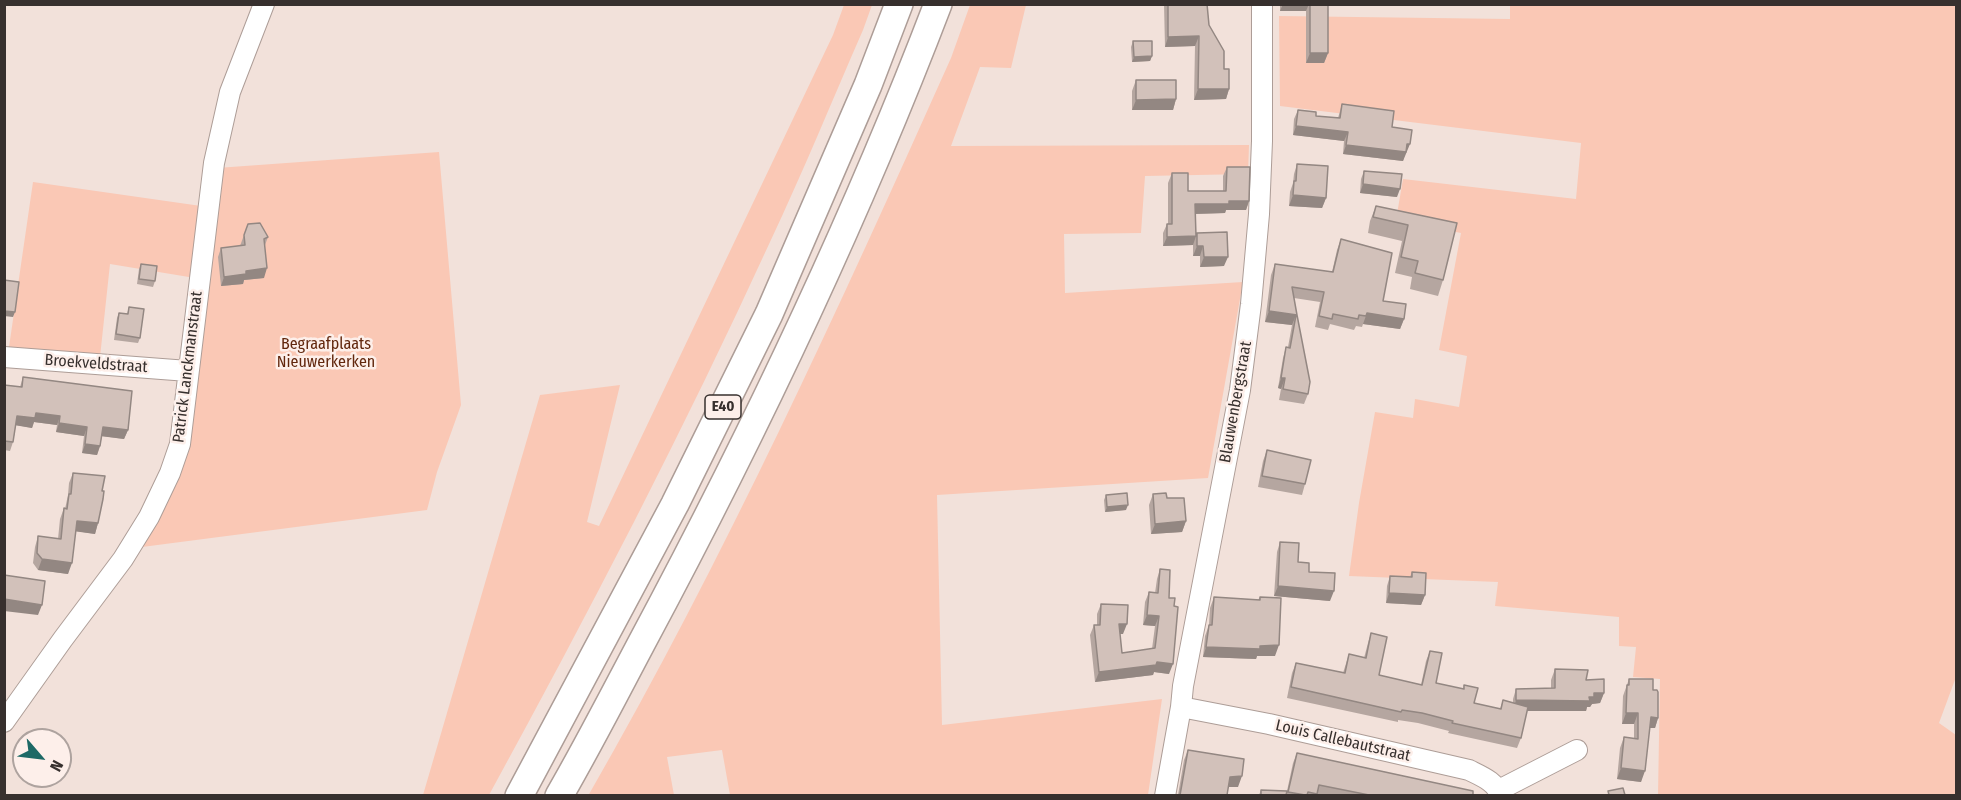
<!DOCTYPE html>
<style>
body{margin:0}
#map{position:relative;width:1961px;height:800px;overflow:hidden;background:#f2e1da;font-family:"Fira Sans Condensed",sans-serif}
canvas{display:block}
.frame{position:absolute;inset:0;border:6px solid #37302e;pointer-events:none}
.north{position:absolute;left:12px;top:728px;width:60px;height:60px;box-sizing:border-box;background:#fdefea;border:2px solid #aea39f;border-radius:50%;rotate:118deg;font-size:16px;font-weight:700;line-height:24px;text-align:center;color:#37302e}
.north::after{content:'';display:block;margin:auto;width:21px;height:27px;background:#1d6966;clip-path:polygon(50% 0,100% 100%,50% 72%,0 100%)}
</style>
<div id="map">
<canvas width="1961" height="800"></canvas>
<div class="frame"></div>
<div class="north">N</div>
</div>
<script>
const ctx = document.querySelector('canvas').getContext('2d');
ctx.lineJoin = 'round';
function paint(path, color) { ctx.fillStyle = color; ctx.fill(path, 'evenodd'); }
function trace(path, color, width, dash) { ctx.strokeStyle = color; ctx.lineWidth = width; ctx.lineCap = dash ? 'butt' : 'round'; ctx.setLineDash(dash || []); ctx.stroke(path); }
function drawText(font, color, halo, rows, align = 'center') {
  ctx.font = font + ' "Fira Sans Condensed",sans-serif'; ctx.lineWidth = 5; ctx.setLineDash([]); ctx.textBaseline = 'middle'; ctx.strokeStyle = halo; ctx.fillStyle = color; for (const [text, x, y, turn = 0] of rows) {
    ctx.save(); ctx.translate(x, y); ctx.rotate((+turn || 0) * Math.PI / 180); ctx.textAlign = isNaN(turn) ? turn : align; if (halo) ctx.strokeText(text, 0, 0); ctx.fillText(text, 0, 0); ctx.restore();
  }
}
paint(new Path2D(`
 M1510,4L1956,5V677L1939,723L1956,735V795H1658L1660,679L1633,677L1636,647L1619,646V617L1495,606L1498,582L1349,576L1359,503L1375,412L1413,418L1415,399L1459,407L1467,356L1439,350L1461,233L1396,220L1403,179L1576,199L1581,143L1280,106L1279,16L1510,19Z
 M844,5H872L863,30C832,101 803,172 770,242C684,430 588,614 489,795H423L540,395L620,385L587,522L599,526L833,35Z
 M970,5H1026L1011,68L980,67L951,146L1249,145L1248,174L1145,176L1141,233L1064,234L1065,293L1243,282L1208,478L937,495L942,725L1162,699L1148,795H730L722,750L667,757L674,795L588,796C725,558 839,308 951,58Z
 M439,152L461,405L437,472L427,510L142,547L163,506L217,168Z
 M33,182L201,206L195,278L110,264L100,357L9,347Z`), '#fac8b5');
const minor = new Path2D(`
 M4,357L188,371
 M1181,707L1269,724L1469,770C1481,776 1497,782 1500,796
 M4,722L63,639L123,559L149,517L170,473L180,444L214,163L230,92L264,4
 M1499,790L1577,750
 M1165,796L1181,707L1183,686L1240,390L1251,304L1259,214L1262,141V4`);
const highway = new Path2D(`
 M519,796L675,504L769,314L868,85L899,4
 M559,796C588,746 614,695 641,644C752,437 854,224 938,4`);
trace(minor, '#ad9d97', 22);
trace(highway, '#ad9d97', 30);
trace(minor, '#fff', 20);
trace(highway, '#fff', 27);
paint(new Path2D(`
 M1164,4H1207L1209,25L1224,69L1229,89L1226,99L1194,100L1195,46L1165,47Z
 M1280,4H1328V53L1324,63H1306V11H1280Z
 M1133,41L1152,56L1150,61L1132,62L1131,47Z
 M1136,80L1176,99L1173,110H1132V91Z
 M1342,104L1392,127L1406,154H1405L1403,161L1343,154L1344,141L1293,135L1294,119L1298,110L1316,116L1338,118Z
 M1297,164L1326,198L1322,208L1289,206L1290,192L1293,183L1294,174Z
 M1227,167L1249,201L1246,210H1226L1225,213L1196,214V234L1224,266L1200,267V256H1193V244V245L1163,246V233L1167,224H1168V183L1172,173L1188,191H1223V176Z
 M1364,171L1397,197L1360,193L1361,179Z
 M1376,206L1457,223L1443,280L1438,296L1410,289L1412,277L1395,273L1402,241L1368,233L1370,221Z
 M248,224L268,237L265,245L264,278L244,280L243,284L221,286L218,257L221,248L240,246Z
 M1341,239L1383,301L1404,319L1400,329L1363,324L1362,327L1356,326L1354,330L1330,324L1328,330L1315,327L1320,302L1294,298L1308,394L1304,404L1279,400L1281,389L1278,388L1283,358L1286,347H1288L1292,325L1265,322L1271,275L1275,264L1332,272L1337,250Z
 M141,264L155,281L153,287L137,284L139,269Z
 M129,307L140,338L138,343L114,340L117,318L119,313L127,314Z
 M23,377L128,430L124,439L102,436L100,446L97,455L82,453L84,436L56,432L57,425L34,422L32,428L16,425L13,442L10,451L4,450V385L20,387Z
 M1267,450L1305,484L1302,495L1258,487L1263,461Z
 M73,473L98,523L95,534L76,531L68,574L38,570L33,563L35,547L38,536L58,539L60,519L64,508L65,509L68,495L69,483Z
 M1153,494L1167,498L1186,521L1182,532L1151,534L1149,505Z
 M1106,495L1126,510L1105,512L1104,500Z
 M1280,542L1298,562L1330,601L1274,596L1277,552Z
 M1160,569L1169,598V674L1154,672L1153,675L1095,682L1090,635L1094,625H1097V614L1101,604L1123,634H1120L1122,653L1152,649L1155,626L1143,625L1145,602L1149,592L1155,593L1157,579Z
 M1412,572L1425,595L1421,605L1386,603L1387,586L1390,576L1410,577Z
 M1214,597L1258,600L1260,597L1275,656H1257L1256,659L1203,657L1205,636L1209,625L1210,608Z
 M1371,633L1379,675L1421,685L1426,661L1430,651L1436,683L1463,689L1464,685L1474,703L1500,709L1503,700L1513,703V699L1516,689L1551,688V680L1555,669L1586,680L1604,693L1600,703L1592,704L1590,707H1587L1586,711H1527L1521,738L1517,748L1448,733L1449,731L1418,723L1398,720V722L1287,698L1292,673L1296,663L1343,673L1349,654L1364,658L1368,643Z
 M1629,679L1653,690L1658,718L1655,728H1650L1641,782L1617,779L1620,748L1624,737L1634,739V724H1622L1623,696Z
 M1188,750L1238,787H1228L1227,795H1178L1184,760Z
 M1297,753L1473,795H1259L1261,790L1287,791L1293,763Z`), '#b5a6a0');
paint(new Path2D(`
 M1283,4H1309L1306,11H1280Z
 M1199,36L1195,46L1165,47L1168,37Z
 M1310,53H1328L1324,63H1306Z
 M1152,56L1150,61L1132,62L1134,57Z
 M1198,89H1229L1226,99L1194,100Z
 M1176,99L1173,110H1132L1136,100Z
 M1296,126L1348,132L1344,141L1293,135Z
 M1410,144L1403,161L1343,154L1346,145Z
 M1363,184L1400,189L1397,197L1360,193Z
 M1293,195L1326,198L1322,208L1289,206Z
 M1229,201H1249L1246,210H1226L1225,213L1192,214L1195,204Z
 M1196,236L1193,245L1163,246L1167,237Z
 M1197,246H1203L1200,256H1193Z
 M1204,257H1228L1224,266L1200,267Z
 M267,268L264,278L244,280L243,284L221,286L224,277L246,271Z
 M4,311L15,312L13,317L4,316Z
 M1269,311L1297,315H1296L1292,325L1265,322Z
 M1367,313L1404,319L1400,329L1363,324Z
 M1281,378H1285L1281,389L1278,388Z
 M36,413L60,416L57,425L34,422L32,428L14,425L17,416Z
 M59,423L87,427L84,436L56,432Z
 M103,427L128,430L124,439L100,436Z
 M85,444L100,446L97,455L82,453Z
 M1128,505L1126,510L1105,512L1107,507Z
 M77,521L98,523L95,534L73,531Z
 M1186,521L1182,532L1151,534L1155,524Z
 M42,559L72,563L68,574L38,570Z
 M1278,586L1334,591L1330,601L1274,596Z
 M1389,593L1425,595L1421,605L1386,603Z
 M4,599L42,605L38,615L4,611Z
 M1147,615L1159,616L1155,626L1143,625Z
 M1119,624H1127L1123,634H1115Z
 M1279,645L1275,656H1257L1256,659L1203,657L1206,647Z
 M1157,662L1173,664L1169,674L1154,672L1153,675L1095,682L1099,672Z
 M1594,693H1604L1600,703L1592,704L1590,707H1587L1586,711H1513L1516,700L1589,697Z
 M1626,713H1638L1634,724H1622Z
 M1651,717L1658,718L1655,728H1647Z
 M1621,768L1645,771L1641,782L1617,779Z
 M1242,776L1238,787H1226L1230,777Z`), '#938782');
const building = new Path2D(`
 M1168,4H1207L1209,25L1224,51V69H1229V89H1198L1199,36L1168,37Z
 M1310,4H1328V53H1310Z
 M1133,41H1152V56L1134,57Z
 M1136,80H1176V99L1136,100Z
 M1342,104L1394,111L1392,127L1412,130L1410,144H1407L1406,152L1346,145L1348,132L1296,126L1298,110L1316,112V116L1340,118Z
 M1297,164L1328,166L1326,198L1293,195L1294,181H1296Z
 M1227,167H1250L1249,201H1229V204H1195L1196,236L1167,237V224H1172V173H1188V191H1226Z
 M1364,171L1402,174L1400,189L1363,184Z
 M1376,206L1457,223L1443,280L1415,273L1418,261L1401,257L1408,225L1373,217Z
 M260,223L268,237L264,239L267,268L246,271V274L224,277L221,248L245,245L244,235L248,224Z
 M1227,232L1228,257H1204L1203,246H1197V233Z
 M1341,239L1392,253L1383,301L1406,304L1404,319L1367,313L1366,316L1359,315L1358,319L1333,314L1332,319L1319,316L1324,292L1292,287L1297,315L1269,311L1275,264L1333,272Z
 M141,264L157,266L155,281L139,279Z
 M4,280L19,282L15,312L4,311Z
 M129,307L144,309L140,338L116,334L119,313L128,314Z
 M1296,315H1297L1310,382L1308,394L1283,389L1285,378H1281L1286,347L1290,348Z
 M23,377L132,391L128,430L103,427L100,446L85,444L87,427L59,423L60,416L36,413L35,418L17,416L13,442L4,441V385L22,387Z
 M1267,450L1311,460L1305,484L1262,476Z
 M73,473L105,476L102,491H104L103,499L98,523L77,521L72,563L42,559L37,553L38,536L61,539L64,508L67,509L69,494H71Z
 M1127,493L1128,505L1107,507L1106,495Z
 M1166,493L1167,498H1184L1186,521L1155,524L1153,494Z
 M1280,542L1299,543L1298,562L1309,563V572L1335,573L1334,591L1278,586Z
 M1160,569L1170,570L1169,598H1175L1174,606L1178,607L1173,664L1157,662L1156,665L1099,672L1094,625H1100L1101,604L1128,605L1127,624H1119L1122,653L1155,648L1159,616L1147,615L1149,592L1158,593Z
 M1412,572L1426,573L1425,595L1389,593L1390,576L1412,577Z
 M4,575L45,581L42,605L4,599Z
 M1214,597L1260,600V597L1281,598L1279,645L1260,646V649L1206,647L1209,625H1212Z
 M1371,633L1387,637L1379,675L1422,685L1430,651L1442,653L1436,683L1464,689V685L1478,688L1474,703L1501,709L1503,700L1528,707L1521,738L1452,723L1453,721L1422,713L1402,710L1401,712L1291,687L1296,663L1345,673L1349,654L1366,658Z
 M1555,669L1588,670L1586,680L1604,679V693H1594V697H1589L1590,701L1516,700V689L1555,688Z
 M1629,679H1653V690H1657L1658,692V718L1651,717L1645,771L1621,768L1624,737L1638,739V713H1626L1627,685H1629Z
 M1188,750L1244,759L1242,776L1230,777L1227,795H1180Z
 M1297,753L1473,791V795H1369L1319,785L1317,794L1308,792L1307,795H1305L1288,792Z
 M1623,788L1625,795H1609L1608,791Z
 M1261,790L1287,791L1286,795H1261Z`);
paint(building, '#d2c1ba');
trace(building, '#938782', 1.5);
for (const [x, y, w] of [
 [723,407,36]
]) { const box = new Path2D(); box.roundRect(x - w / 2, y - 12, w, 24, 4.5); ctx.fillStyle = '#fdefea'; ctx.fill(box); trace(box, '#37302e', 1.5); }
drawText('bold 15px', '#37302e', null, [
 ["E40",723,407]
]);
drawText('16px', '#62270d', '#fdefea', [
 ["Begraafplaats",326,345],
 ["Nieuwerkerken",326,363]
]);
drawText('16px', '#37302e', '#fdefea', [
 ["Broekveldstraat",96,364,4],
 ["Patrick Lanckmanstraat",188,367,-83],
 ["Blauwenbergstraat",1236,402,-80],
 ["Louis Callebautstraat",1343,741,13]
]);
</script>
